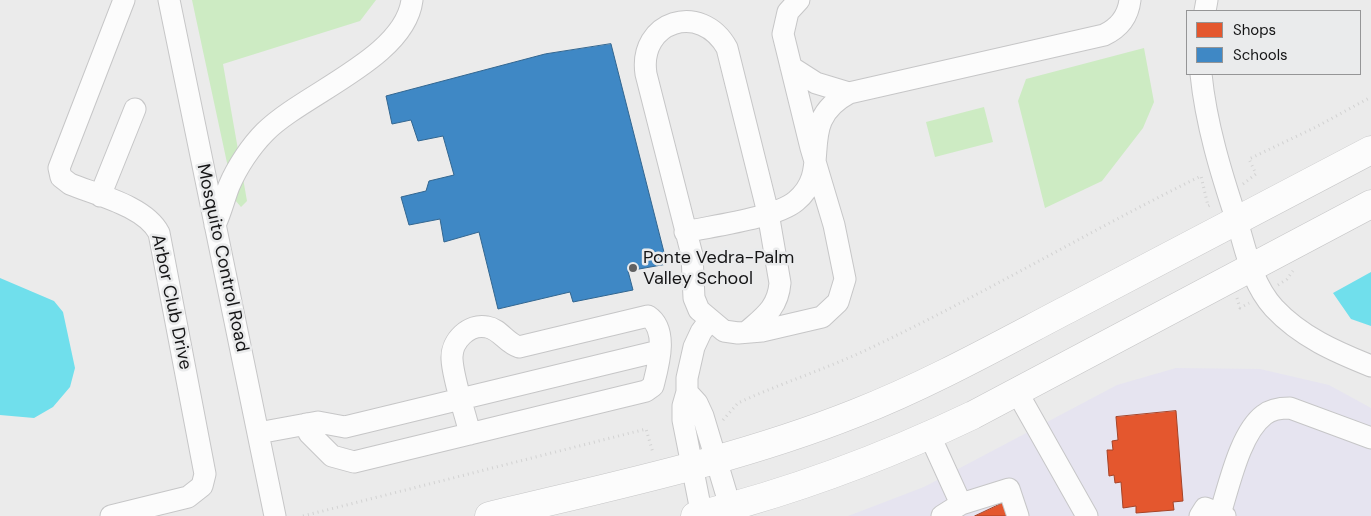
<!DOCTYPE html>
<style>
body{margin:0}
#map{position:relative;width:1371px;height:516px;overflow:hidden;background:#ebebeb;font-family:"DM Sans",sans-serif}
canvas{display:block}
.legend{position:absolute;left:1186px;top:10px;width:175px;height:65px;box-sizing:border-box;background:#eaebec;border:1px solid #959596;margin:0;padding:6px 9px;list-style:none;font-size:15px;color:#151516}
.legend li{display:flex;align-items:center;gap:10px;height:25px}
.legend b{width:25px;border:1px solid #959596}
</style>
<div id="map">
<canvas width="1371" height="516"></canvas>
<ul class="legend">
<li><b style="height:14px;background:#e4572e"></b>Shops</li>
<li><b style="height:14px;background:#3f88c5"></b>Schools</li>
</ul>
</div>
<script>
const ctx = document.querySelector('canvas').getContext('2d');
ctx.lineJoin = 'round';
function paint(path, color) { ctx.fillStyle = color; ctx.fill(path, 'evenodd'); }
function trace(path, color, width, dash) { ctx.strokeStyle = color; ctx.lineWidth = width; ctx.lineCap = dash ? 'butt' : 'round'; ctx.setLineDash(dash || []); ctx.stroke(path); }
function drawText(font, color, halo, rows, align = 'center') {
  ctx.font = font + ' "DM Sans",sans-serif'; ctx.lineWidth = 5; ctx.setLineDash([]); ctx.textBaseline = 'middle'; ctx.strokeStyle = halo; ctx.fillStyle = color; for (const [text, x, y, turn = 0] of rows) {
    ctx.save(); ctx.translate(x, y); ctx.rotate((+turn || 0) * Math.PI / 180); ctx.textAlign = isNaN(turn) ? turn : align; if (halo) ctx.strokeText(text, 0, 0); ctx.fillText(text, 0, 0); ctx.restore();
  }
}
paint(new Path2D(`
 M1176,368L1260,369L1329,385L1371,408V516H848L924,487L1117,385Z`), '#e6e4f0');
paint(new Path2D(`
 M192,0H376L360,21L223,64L247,201L241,207L235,200Z
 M1144,48L1154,102L1143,128L1102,181L1045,208L1018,101L1026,79Z
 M984,107L993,142L935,157L926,122Z`), '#cdebc3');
paint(new Path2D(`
 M1371,272V326L1351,319L1333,293Z
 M0,278L54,301L63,312L75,368L70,387L53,407L34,418L0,415Z`), '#70dfec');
const shops = new Path2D(`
 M1176,411L1183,501L1173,502L1174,510L1136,513V506L1123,508L1121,482L1115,483L1114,475L1109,476L1107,450H1113L1112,441L1118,440L1116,417Z
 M1003,503L1009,516H975Z`);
paint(shops, '#e4572e');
trace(shops, '#a64327', 1);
const schools = new Path2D(`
 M611,44L667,264L628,271L633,290L573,302L570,292L498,309L479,232L444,242L440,219L409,225L401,197L426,191L429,181L454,175L443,136L418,141L411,120L392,124L386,96L545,54Z`);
paint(schools, '#3f88c5');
trace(schools, '#326690', 1);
const minor = new Path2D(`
 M169,0L275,516
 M1205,11L1207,0
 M791,67L816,83L849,93
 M1201,74C1206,124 1221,173 1237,221C1246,251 1252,284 1274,308C1301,337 1336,352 1371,366
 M100,196L135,109
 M215,225C221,212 224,199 229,186C237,167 251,146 265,132C304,93 405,58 412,0
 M685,232C712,226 776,218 796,201C835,169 793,123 849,93L1104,35C1119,28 1128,17 1130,0
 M749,330C765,316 778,307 780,283L768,213L727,48C701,1 638,21 646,74L692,255L694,298L699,310L724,331L738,333L762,331L822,317L838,302L845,279L834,225L811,148L783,34L788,12L799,0
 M687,392L697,403L703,416L733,516
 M1017,392L1087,516
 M306,424L309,433L332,456L354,462L646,391L653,386C658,366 669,330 648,316L519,347C506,343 500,329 487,327C469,323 451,341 452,359C453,380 465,412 470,434
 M258,433L318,422L345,427L659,351
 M930,436L961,504L1009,489L1018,516
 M1220,514C1229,486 1240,433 1264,415C1271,409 1280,408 1290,408L1371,438
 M111,516L188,497L202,486L205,474L159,233C145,206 97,195 70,184L61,177L59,168L124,0
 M702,516L683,420V406L687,392V378L694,347L701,332L709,321
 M942,516L961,504
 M1200,516L1205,508L1225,516`);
const major = new Path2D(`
 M489,516C612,486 738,460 856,413C930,384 1001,344 1072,307C1172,255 1272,203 1371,150
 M695,516C792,492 883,458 973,415L1371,204`);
trace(minor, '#c6c6c7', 23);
trace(major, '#c6c6c7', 29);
trace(new Path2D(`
 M1243,184L1256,174L1249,159L1316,127L1371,97
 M1278,285L1287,279L1293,271
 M1237,298L1240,308L1249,303
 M723,420L738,403C779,384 823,370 864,351C979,297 1087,232 1201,176L1208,206L1212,204
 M303,516L646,429L653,453`), '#d2d2d2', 3, [1, 4]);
trace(minor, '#fcfcfc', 21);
trace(major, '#fcfcfc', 28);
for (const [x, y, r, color] of [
 [633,268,5,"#606061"]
]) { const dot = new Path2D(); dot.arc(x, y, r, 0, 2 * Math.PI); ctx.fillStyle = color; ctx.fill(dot); trace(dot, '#eaebec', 2); }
drawText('18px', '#151516', '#eaebec', [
 ["Mosquito Control Road",222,258,78],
 ["Arbor Club Drive",171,302,78]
]);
drawText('18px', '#151516', '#eaebec', [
 ["Ponte Vedra-Palm",643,258],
 ["Valley School",643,279]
], 'left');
</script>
